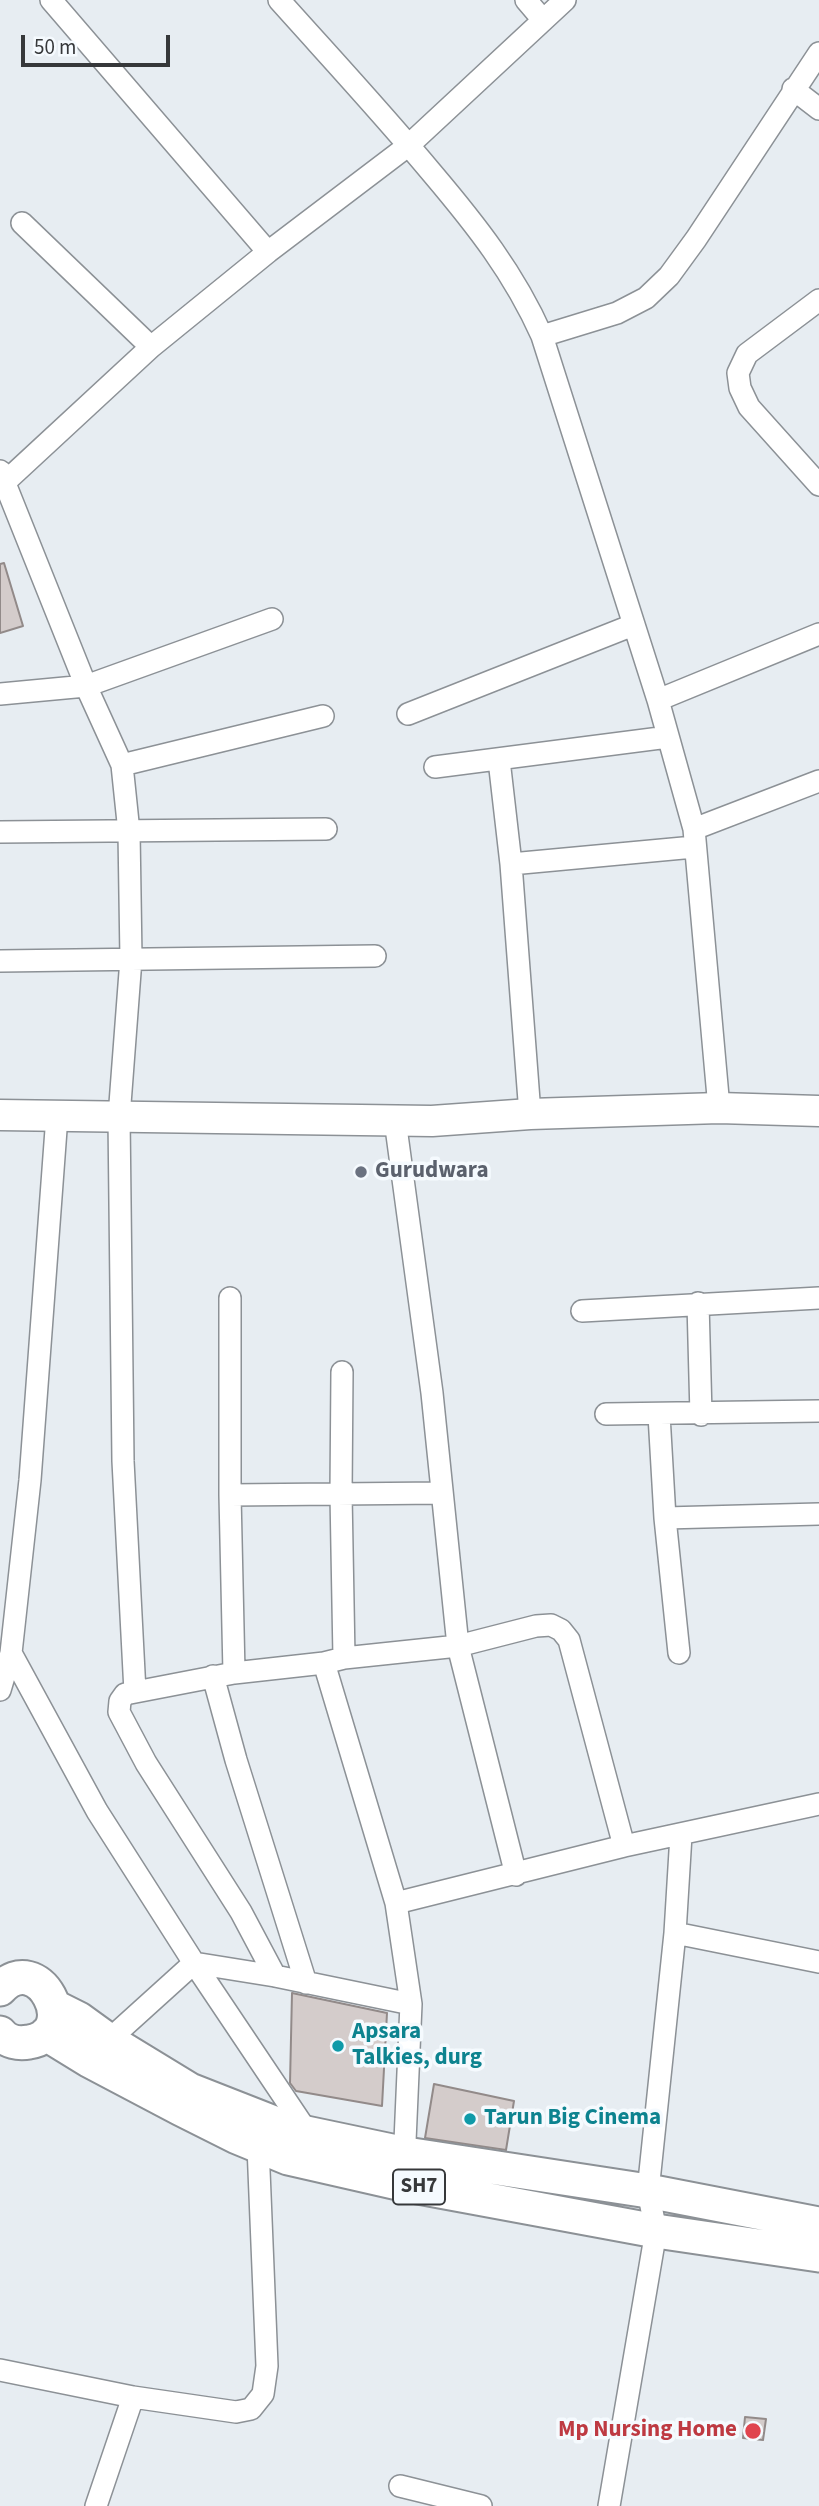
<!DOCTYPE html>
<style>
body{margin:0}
#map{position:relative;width:819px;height:2506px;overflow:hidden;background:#e7edf2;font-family:"Source Sans 3",sans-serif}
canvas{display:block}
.scale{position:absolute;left:21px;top:35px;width:149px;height:32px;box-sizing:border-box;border:4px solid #36383a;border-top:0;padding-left:9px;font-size:21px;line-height:24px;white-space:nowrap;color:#36383a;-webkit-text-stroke:5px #f5fafe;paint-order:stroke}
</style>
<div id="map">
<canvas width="819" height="2506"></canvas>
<div class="scale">50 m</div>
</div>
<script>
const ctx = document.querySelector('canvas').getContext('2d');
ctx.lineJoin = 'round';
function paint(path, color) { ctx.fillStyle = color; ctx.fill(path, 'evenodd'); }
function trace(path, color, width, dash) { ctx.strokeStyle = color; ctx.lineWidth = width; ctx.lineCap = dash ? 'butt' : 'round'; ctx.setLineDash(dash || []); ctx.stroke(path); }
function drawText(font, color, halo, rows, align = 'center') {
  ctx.font = font + ' "Source Sans 3",sans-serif'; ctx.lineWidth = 7; ctx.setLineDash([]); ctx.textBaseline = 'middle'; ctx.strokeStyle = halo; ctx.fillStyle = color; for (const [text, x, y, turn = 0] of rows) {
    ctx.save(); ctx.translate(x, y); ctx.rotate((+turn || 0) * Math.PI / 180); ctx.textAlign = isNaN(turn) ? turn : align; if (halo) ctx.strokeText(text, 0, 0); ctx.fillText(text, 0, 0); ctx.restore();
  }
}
const building = new Path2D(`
 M4,563L23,626L0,633V564Z
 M292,1993L387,2013L382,2106L296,2091L290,2083Z
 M434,2084L514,2101L506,2150L425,2138Z
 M745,2417L766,2419L763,2440L743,2438Z`);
paint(building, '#d4cccb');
trace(building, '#928a89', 2);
const street = new Path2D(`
 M51,0L268,252
 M279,0C330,57 383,114 432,173C476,225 514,273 542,336L658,700L694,829L719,1108
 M526,0L543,20
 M793,89L819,109
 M22,223L151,347
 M819,300L747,354L738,373L740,388L749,407L819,485
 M542,336L617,313L646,298L669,276L696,239L819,53
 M0,471L86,686L122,765L129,832L131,959L119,1117L123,1461L135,1692
 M0,484L4,483L151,347L268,252L409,145L565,0
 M0,694L86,686L272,619
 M658,700L819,634
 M408,714L633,625
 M499,760L511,864L530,1114
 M122,765L323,716
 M435,767L668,737
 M694,829L819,781
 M0,832L326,829
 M511,864L694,847
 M0,961L375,956
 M395,1120L432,1393L458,1646L516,1875
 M230,1298V1495L234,1673
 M698,1303L701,1415
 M582,1311L819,1298
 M342,1372L341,1494L344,1658
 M606,1414L819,1411
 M659,1415L665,1518L679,1653
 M230,1495L442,1493
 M665,1518L819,1514
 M11,1653L97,1811L194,1963L308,2133
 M324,1663L396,1903L411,2004L404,2164
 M213,1676L236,1760L306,1983
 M0,1690L11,1653L30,1480L57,1116
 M396,1903L624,1846L819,1804
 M675,1933L819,1962
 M275,1976L241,1912L146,1763L119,1712L120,1701L125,1694L234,1673L324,1663L344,1658L458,1646L536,1626L551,1625L561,1630L569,1640L624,1846
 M100,2048L194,1963L275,1976L411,2004
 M0,2370L133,2397L236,2412L251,2409L263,2394L267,2366L258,2146
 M400,2486L481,2506
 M96,2506L133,2397
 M609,2506L656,2231L648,2191L675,1933L681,1835`);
const secondary = new Path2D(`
 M0,1115L432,1121L530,1114L719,1108L819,1111`);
const primary = new Path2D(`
 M0,1989C38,1947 84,2033 29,2042C19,2044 7,2042 0,2033
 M55,2007L79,2019L108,2040L190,2090L292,2130L406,2154L648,2191L819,2224
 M46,2034L90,2061L181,2109L237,2137L288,2158L402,2184L656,2231L819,2255`);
trace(street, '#8c9196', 24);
trace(secondary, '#8c9196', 33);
trace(primary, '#8c9196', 37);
trace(street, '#fff', 21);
trace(secondary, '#fff', 30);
trace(primary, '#fff', 33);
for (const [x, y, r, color] of [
 [361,1172,7,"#6b7280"],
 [338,2046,7,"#0f9aa8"],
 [470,2119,7,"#0f9aa8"],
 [753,2431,9,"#e0444e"]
]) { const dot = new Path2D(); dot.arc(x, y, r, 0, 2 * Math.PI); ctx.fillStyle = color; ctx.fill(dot); trace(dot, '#f5fafe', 2.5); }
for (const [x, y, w] of [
 [419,2187,52]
]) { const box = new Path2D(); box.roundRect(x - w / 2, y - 17.5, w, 35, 5); ctx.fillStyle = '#f5fafe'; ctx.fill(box); trace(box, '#36383a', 2); }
drawText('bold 21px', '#36383a', null, [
 ["SH7",419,2187]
]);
drawText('bold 23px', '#5b616d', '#f5fafe', [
 ["Gurudwara",375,1172]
], 'left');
drawText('bold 23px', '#0d838f', '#f5fafe', [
 ["Apsara",352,2033],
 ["Talkies, durg",352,2059],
 ["Tarun Big Cinema",484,2119]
], 'left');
drawText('bold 23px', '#be3a42', '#f5fafe', [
 ["Mp Nursing Home",737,2431]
], 'right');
</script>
